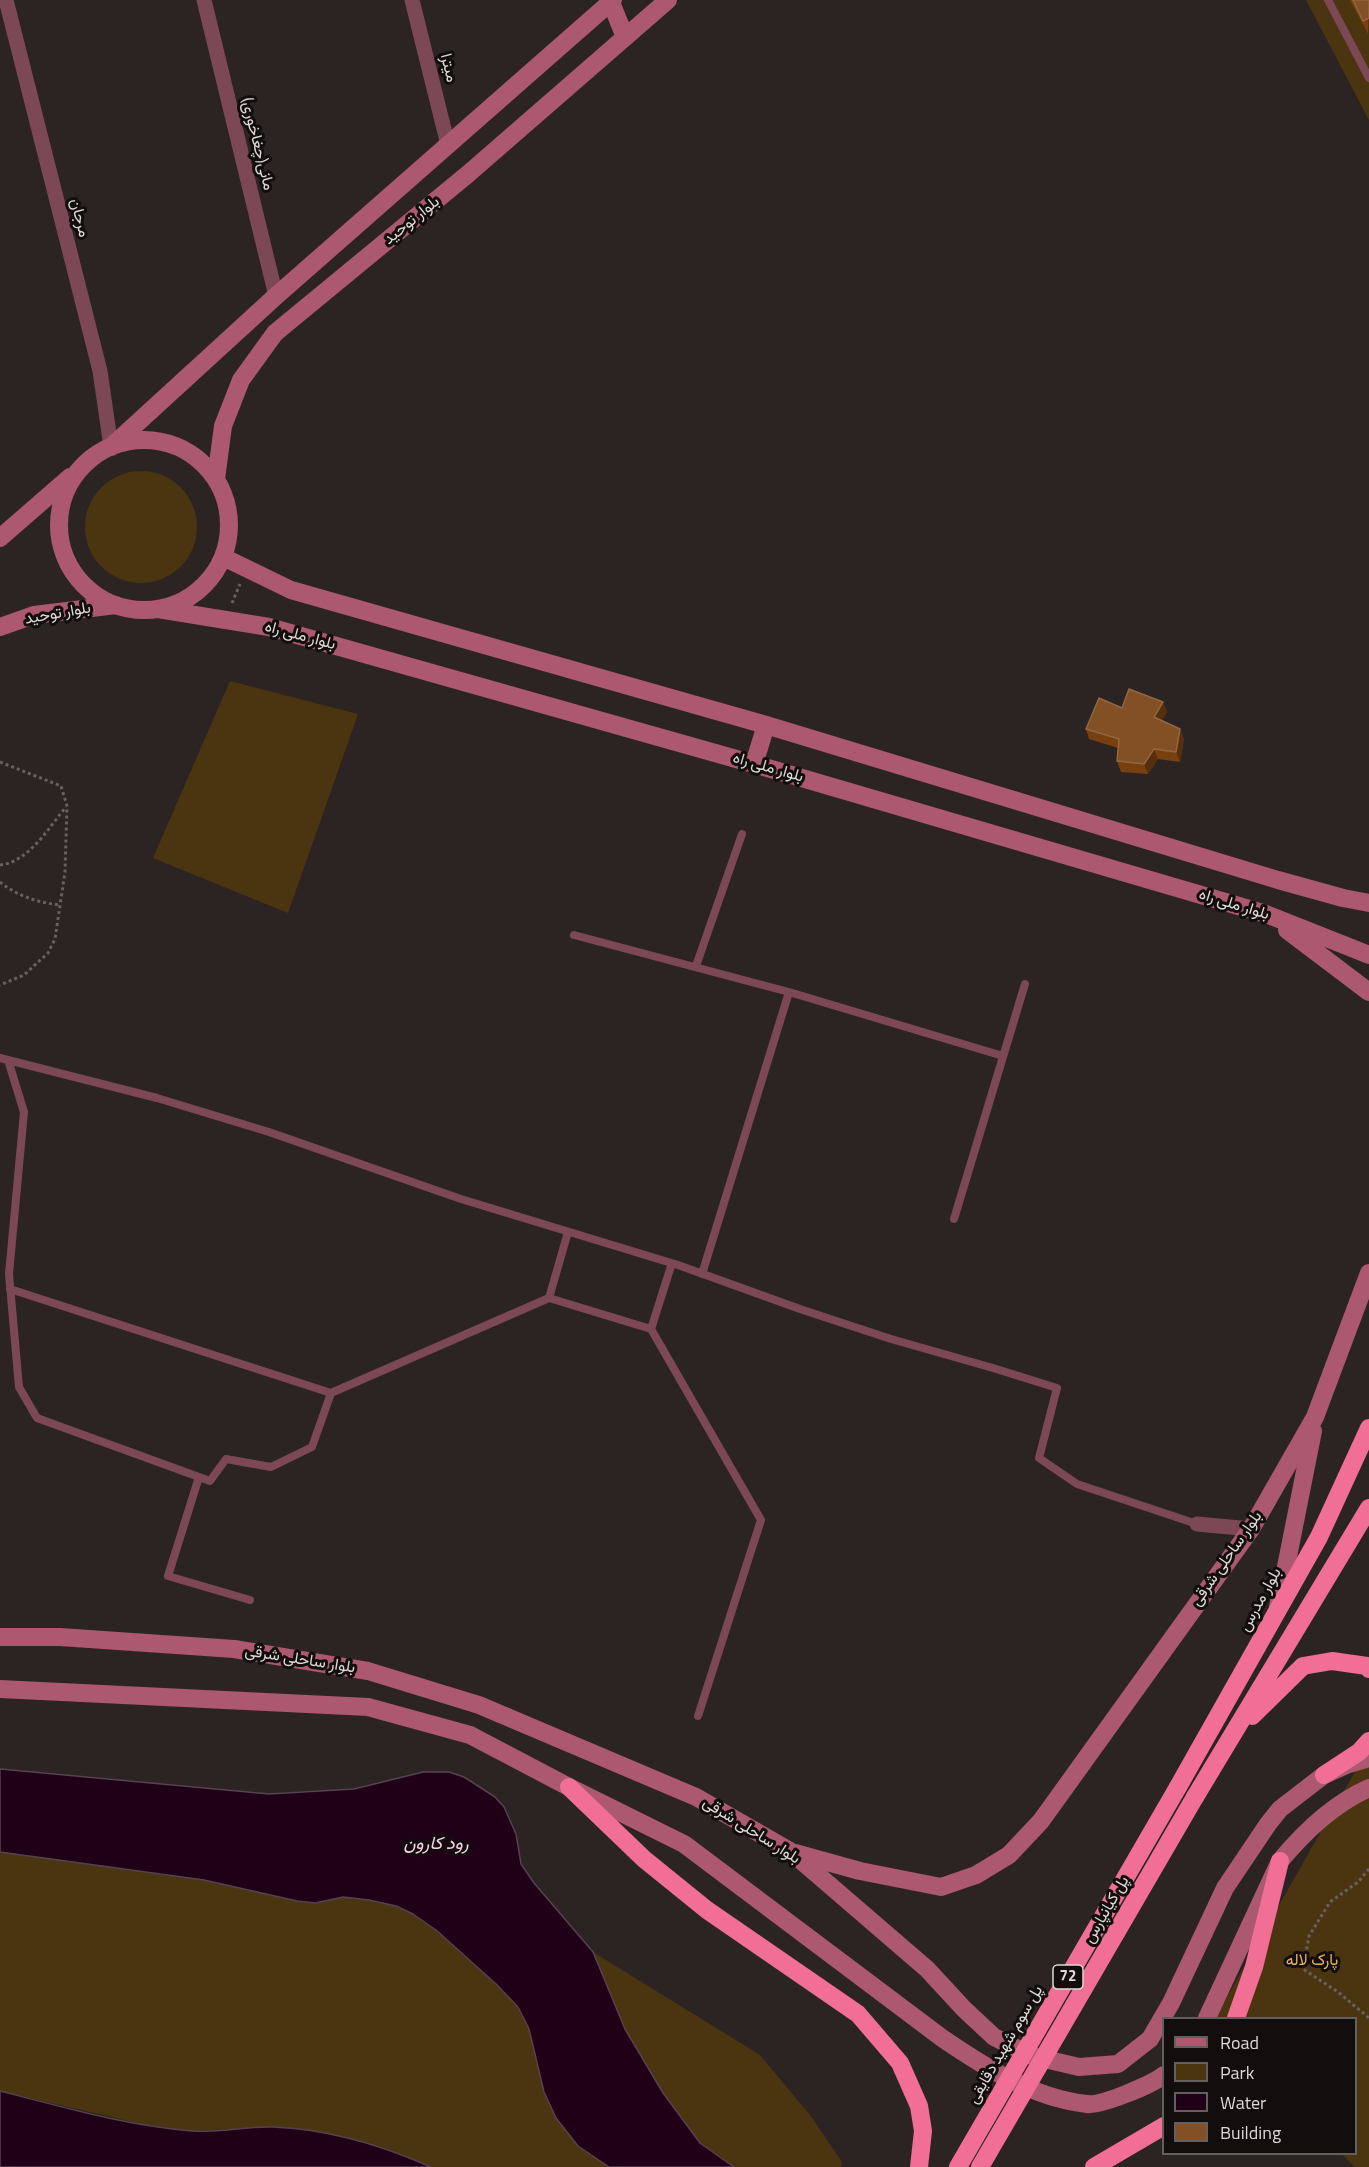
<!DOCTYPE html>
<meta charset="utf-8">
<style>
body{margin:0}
#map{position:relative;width:1369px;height:2167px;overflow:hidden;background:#2c2423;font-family:"Titillium Web",sans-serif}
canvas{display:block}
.legend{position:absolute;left:1162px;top:2017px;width:195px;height:138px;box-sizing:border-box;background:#120e0e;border:2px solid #645f5f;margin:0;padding:8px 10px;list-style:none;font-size:18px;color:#ded9d8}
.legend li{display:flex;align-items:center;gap:12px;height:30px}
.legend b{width:30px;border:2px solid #645f5f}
</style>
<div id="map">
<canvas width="1369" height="2167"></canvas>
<ul class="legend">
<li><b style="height:8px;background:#ac586e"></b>Road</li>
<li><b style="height:16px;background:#4b3510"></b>Park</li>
<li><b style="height:16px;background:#1f0016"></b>Water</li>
<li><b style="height:16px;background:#835025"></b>Building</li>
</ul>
</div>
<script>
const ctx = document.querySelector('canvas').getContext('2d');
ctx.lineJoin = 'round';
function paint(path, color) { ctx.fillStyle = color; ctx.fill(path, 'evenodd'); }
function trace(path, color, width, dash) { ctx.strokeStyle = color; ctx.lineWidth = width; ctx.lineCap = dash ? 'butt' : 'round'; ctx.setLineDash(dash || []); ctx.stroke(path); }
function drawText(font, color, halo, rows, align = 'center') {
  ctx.font = font + ' "Titillium Web",Vazirmatn,sans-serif'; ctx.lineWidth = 6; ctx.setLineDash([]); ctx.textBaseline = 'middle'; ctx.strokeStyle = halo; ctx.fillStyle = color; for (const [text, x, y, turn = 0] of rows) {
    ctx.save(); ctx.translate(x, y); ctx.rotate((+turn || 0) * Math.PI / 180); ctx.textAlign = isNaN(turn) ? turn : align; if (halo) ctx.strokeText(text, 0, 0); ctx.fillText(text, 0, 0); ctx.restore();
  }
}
paint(new Path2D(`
 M1306,0H1369V120Z
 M85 527a56 56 0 1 1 112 0a56 56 0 1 1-112 0Z
 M230,681L358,714L288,913L153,858Z
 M1369,1747V2167H1355L1342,2154H1356V2018H1215Z
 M0,1852L204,1880L297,1901L315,1903L343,1897L369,1900L396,1906L413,1914L436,1930L496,1984L518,2007L529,2029L544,2092L609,2167H431L391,2150L344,2137L305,2130L273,2127L192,2131L146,2125L0,2091Z
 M593,1952L760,2055L810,2115L842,2162L841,2167H734L700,2143L663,2093L625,2030Z`), '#4b3510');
const water = new Path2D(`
 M0,1769L269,1794L354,1789L423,1772H449L464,1777L495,1797L504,1807L516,1834L521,1864L534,1883L593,1952L625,2029L663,2093L700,2143L734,2167H609L578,2146L556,2118L544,2092L529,2029L518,2007L496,1984L436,1930L413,1914L396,1906L369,1900L343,1897L315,1903L297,1901L204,1880L0,1852Z
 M0,2091C63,2107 127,2126 192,2131C219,2133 246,2126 273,2127C329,2129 381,2145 431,2167H0Z`);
paint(water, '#1f0016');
trace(water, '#584150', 1.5);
trace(new Path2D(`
 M232,603L240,584
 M0,762L61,786L67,806L65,872L55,939L48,953L24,975L0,985
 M0,865C29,862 49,827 66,807
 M0,882C17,896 39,903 61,905
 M1369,1869L1358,1882L1330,1902L1309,1936L1303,1969L1338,1992L1369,2018`), '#686160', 3, [3, 3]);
trace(new Path2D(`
 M1328,0L1369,78
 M574,935L789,992L1003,1056
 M696,966L742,834
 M0,1058L157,1098L269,1132L461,1199L678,1265L800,1309L891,1339L993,1368L1057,1388L1039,1458L1077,1484L1197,1524
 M8,1060L24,1112L9,1274L19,1387L37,1418L210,1481L226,1459L271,1467L312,1447L331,1393
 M954,1219L1025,984
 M702,1274L789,992
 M10,1289L331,1393L549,1298L651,1329L761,1520L698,1716
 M549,1298L568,1232
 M651,1329L672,1263
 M199,1477L168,1576L250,1600`), '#7c4855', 8);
trace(new Path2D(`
 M6,0L100,371L111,447
 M204,0L276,296
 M412,0L448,145
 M1197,1524L1251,1529`), '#7c4855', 15);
trace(new Path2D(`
 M610,0L625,37
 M59 525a85 85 0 1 1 170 0a85 85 0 1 1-170 0Z
 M111,447L276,296L613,0
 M216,479L223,426L241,380L275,333L468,174L668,0
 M0,538L70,477
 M223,557L291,590L766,725L1278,880L1343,898L1369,903
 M158,609L269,627L754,764L1266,914L1369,955
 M0,627L34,615L116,605
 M754,764L766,725
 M1287,930L1369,992
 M1278,1607L1313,1431
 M0,1637H60L234,1649L368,1671L479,1705L696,1797L790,1851L927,1969L964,2009L994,2037L1032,2056L1079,2067L1118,2064L1150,2039L1171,2003L1225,1888L1268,1824L1280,1809L1324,1775L1346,1765L1369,1758
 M0,1689L368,1707L470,1735L569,1787L684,1844L942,2038C986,2068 1033,2098 1087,2104C1101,2106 1151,2085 1164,2075
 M795,1853L860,1871L941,1887L976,1875L1009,1855L1041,1821L1251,1529L1315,1417L1369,1273
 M1207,2018L1280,1861C1304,1832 1333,1804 1369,1788`), '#ac586e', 18);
trace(new Path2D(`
 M1252,1716L1303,1666L1332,1661L1367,1666L1369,1669
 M1324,1775L1359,1752L1369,1741
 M569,1787L644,1859L707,1910L858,2014L900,2063L919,2106L923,2131L919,2167
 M1178,1787L1319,1537L1369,1428
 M1195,1797L1369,1508
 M1236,2018L1254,1967L1280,1861
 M1094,2167L1164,2126`), '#f16f94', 18);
trace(new Path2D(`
 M958,2167L1178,1787
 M980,2167L1195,1797`), '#f16f94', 18);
paint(new Path2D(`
 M1350,0H1369L1368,34Z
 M1163,702L1167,712L1162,720L1180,729L1184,739L1180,762L1158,759L1148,774L1121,772L1117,761L1118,748L1089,739L1086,729Z`), '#78400f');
paint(new Path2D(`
 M1163,702L1167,712L1158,727L1154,717Z
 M1180,729L1184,739L1180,762L1176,752Z
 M1154,749L1158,759L1148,774L1144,764Z`), '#552e0e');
const building = new Path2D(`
 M1353,0H1369V18L1363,21Z
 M1129,689L1163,702L1154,717L1180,729L1176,752L1154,749L1144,764L1117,761L1119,739L1086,729L1099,698L1122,708Z`);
paint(building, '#835025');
trace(building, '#916641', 1.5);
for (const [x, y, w] of [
 [1068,1977,30]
]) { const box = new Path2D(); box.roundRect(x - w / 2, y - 12, w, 24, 4.5); ctx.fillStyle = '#120e0e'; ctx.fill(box); trace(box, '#ded9d8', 1.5); }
drawText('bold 15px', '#ded9d8', null, [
 ["72",1068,1977]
]);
drawText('16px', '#ded9d8', '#120e0e', [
 ["میترا",448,68,76],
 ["مانی(چغاخوری)",257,144,76],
 ["مرجان",79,218,76],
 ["بلوار توحید",412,221,-39],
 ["بلوار توحید",58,614,-10],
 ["بلوار ملی راه",300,636,15],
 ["بلوار ملی راه",768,768,16],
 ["بلوار ملی راه",1234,905,17],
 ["بلوار ساحلی شرقی",1227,1559,-55],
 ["بلوار مدرس",1261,1600,-61],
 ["بلوار ساحلی شرقی",300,1660,9],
 ["بلوار ساحلی شرقی",751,1831,32],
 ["پل کیانپارس",1107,1910,-60],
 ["پل سوم شهید دقایقی",1006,2045,-60]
]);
drawText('16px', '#edb250', '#120e0e', [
 ["پارک لاله",1312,1961]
]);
drawText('italic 18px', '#f9d3eb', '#120e0e', [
 ["رود کارون",436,1845]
]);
</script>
